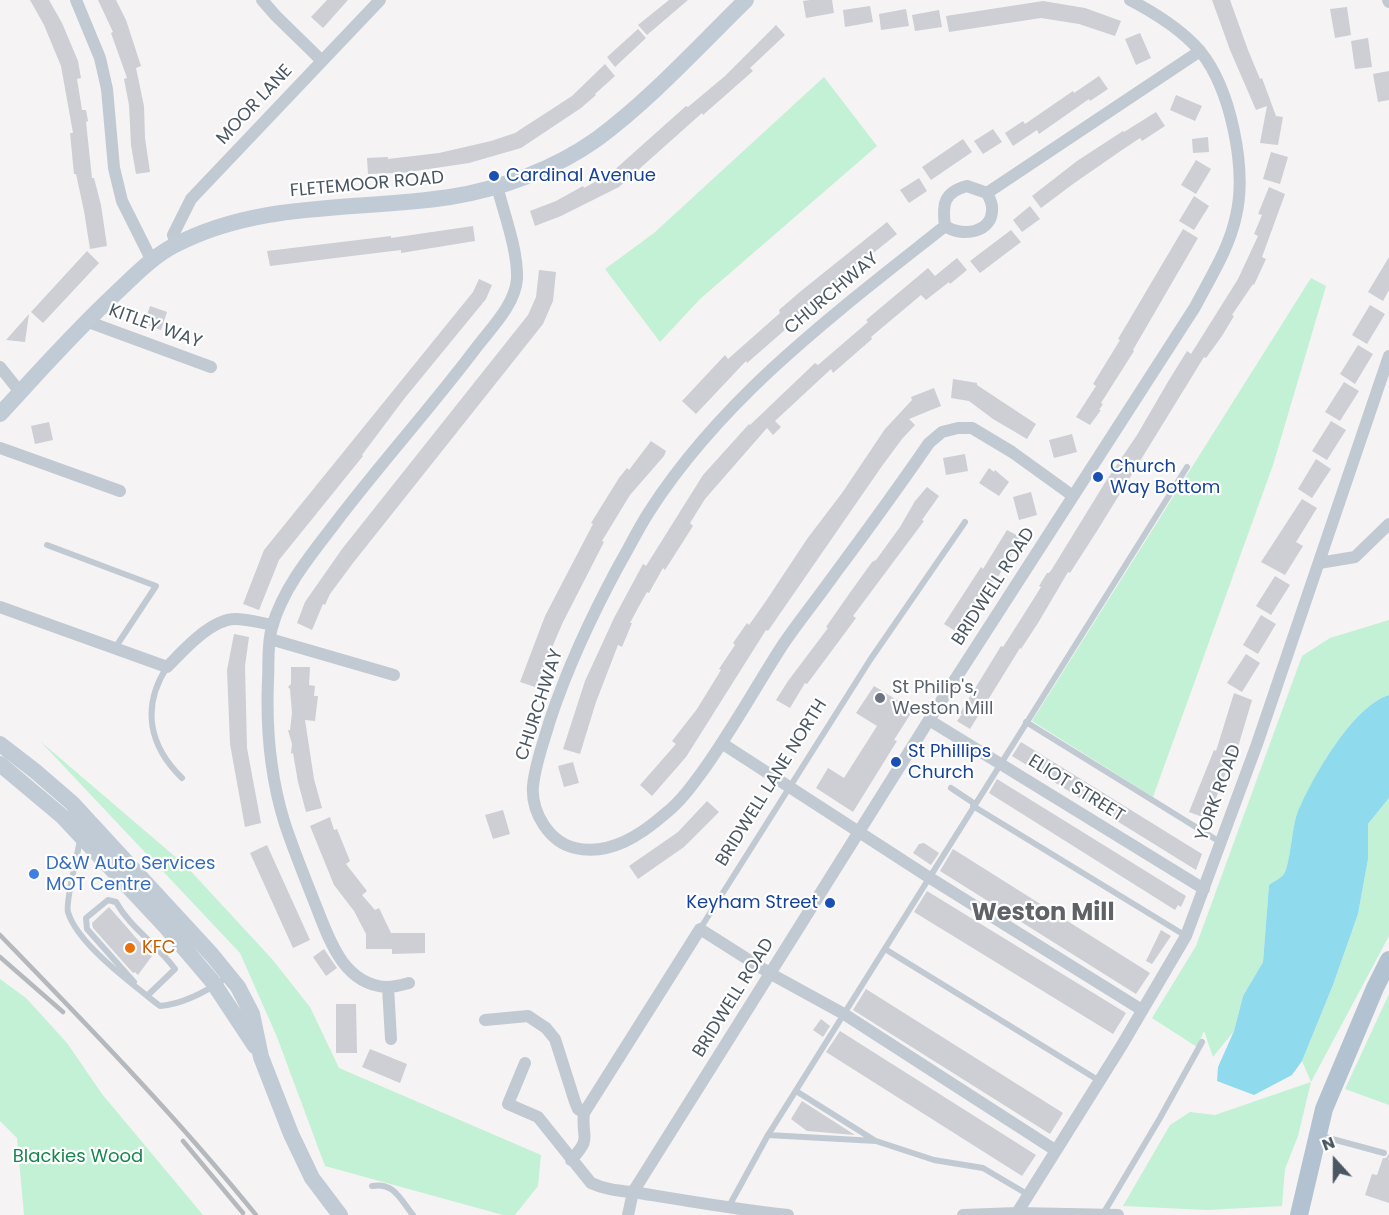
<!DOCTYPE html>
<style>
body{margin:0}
#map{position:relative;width:1389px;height:1215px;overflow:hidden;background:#f5f3f3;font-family:Poppins,sans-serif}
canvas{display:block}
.north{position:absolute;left:1305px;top:1131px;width:60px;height:60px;-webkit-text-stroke:4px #fff;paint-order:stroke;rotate:339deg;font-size:16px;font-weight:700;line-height:24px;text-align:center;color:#4a5661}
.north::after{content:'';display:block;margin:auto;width:21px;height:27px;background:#4a5661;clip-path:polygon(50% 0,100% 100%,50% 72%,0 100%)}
</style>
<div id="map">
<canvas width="1389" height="1215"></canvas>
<div class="north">N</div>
</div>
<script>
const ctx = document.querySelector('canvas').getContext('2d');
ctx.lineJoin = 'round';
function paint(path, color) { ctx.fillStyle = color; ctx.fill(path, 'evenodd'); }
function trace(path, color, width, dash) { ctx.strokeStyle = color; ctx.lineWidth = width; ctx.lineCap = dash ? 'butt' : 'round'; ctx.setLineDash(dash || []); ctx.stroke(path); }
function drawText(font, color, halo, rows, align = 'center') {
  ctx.font = font + ' Poppins,sans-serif'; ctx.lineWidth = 4.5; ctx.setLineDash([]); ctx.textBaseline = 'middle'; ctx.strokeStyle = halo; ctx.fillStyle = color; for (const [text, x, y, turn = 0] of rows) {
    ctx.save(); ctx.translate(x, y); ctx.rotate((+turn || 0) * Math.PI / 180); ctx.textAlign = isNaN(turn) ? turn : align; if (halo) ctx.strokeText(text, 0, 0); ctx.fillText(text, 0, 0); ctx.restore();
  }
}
paint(new Path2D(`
 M824,77L877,146L700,299L660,342L605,269L654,233Z
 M1311,278L1326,286L1273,465L1153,797L1032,721Z
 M1389,620V695C1352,706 1311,780 1297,815C1292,828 1290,864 1284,874C1281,878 1273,882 1269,885L1263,962L1243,996L1234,1031L1213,1057L1204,1031L1197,1047L1152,1018L1196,946L1302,656L1330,638Z
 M40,741L186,866L272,959L310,1007L339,1068L541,1155L538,1186L515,1215H503L325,1166L277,1037L240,953Z
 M1389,798V936L1311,1082L1298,1136L1285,1169L1282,1206L1207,1210L1123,1206L1170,1125L1190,1112L1215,1115L1311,1082L1302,1061L1333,985L1358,914L1368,859V824Z
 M0,979L26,998L67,1043L102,1094L203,1215H24L17,1138L0,1121Z
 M1389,994V1105L1345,1089Z`), '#c3f1d5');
paint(new Path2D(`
 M1389,695V798L1368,824V859L1358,914L1333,985L1302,1061L1292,1075L1254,1095L1217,1081L1218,1067L1234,1031L1243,996L1263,962L1269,885C1273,882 1281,878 1284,874C1290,864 1292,828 1297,814C1311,780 1352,706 1389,695Z`), '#90daee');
paint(new Path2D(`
 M30,0H49L62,23L78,61L81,78L77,79L82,110H86L88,121L86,122L92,178H94L101,205L107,246L90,249L84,211L76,174H74L70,133H73L61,66L44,25Z
 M98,0H116L126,20L141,66L136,68L144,106L145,138L150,172L136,174L131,145L129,105L124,79L127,78L111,33L113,32Z
 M327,0H348L323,28L311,17Z
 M669,0H688L647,35L638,25Z
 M810,0H832L834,13L806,18L803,1Z
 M1212,0H1230L1248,50L1260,79L1262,78L1276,116L1283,117L1278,145L1260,143L1267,106L1256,110L1230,50Z
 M1043,1L1085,8L1121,21L1115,36L1079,24L1041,18L949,32L946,16Z
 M870,6L873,22L845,27L843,10Z
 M1347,7L1351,35L1335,38L1330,9Z
 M906,9L909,26L881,30L879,14Z
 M939,10L942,27L915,31L912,15Z
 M776,25L785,35L750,68L753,71L703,115L702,113L619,187L561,216L535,226L530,211L556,201L583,186L584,188L611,173L686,106L688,107L725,76Z
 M638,29L646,38L615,67L607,57Z
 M1140,33L1151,58L1136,65L1125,39Z
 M1368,38L1372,67L1355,69L1351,41Z
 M605,64L615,76L595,94L596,95L581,108L521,148L469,163L395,174L394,173L368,174L367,158L388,157V159L439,153L491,141L515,133L572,96Z
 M1389,71V100L1378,102L1373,74Z
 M1099,76L1108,89L1090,101L1089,99L1039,134L1037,130L1013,146L1005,133L1023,121L1025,124L1073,91L1074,93Z
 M1176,95L1202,106L1195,121L1170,110Z
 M1156,112L1165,126L1142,141L1140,138L1122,150L1073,184L1041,208L1032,196L1077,161L1123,131L1124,132Z
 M993,129L1002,142L983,154L974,141Z
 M1208,137L1209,152L1193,153L1192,139Z
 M963,139L972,152L931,180L922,167Z
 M1271,152L1288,157L1280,184L1263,179Z
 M1196,160L1211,169L1196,194L1181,185Z
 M919,178L927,191L909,203L900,190Z
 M1269,187L1285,194L1262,257L1266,259L1254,285L1253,284L1232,315L1234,316L1222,336L1206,358L1204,357L1097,531L1070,573L1068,572L1038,623L1021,649L1020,648L970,729L957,721L962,714L960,713L1001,646L1003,647L1019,622L1041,587L1039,586L1047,573H1049L1052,569L1106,481L1137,435L1169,380L1187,351L1191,354L1238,279L1258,236L1254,234L1262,215L1258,214Z
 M1194,196L1209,206L1194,230L1179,221Z
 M1030,206L1040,219L1022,232L1013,220Z
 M887,222L897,234L805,308L784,327L786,329L747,363L746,361L696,414L682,401L725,355L728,359L780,313L779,310L801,291Z
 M473,226L475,241L401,253V250L270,266L267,251L391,236V238Z
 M1183,229L1198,238L1133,350L1134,351L1101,403L1103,404L1099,410H1101L1090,425L1076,417L1096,386L1093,384L1120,340L1118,339Z
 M1011,230L1021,242L980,273L970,261Z
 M87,251L99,263L43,323L31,312Z
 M1389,257V290L1383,301L1368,292Z
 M957,258L967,270L950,284L949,282L926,300L921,295L871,337L872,339L833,373L831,369L775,421L781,427L773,435L767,428L705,499L690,523L693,526L665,570L663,568L649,593L647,592L638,608L630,623H632L622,647L618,645L596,702L580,754L563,749L585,681L614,618L643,564L646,566L703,475L749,424L750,425L815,363L818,365L868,322L866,320L928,268L935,276Z
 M539,270L556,272L553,301L543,324L353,563L330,594L325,605L323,604L312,630L297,623L305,602L342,549L528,315L536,297Z
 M479,279L492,285L486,299L404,399L362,455L363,456L279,560L259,610L243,604L264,550L473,292Z
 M1370,305L1385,314L1367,344L1352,335Z
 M150,306L167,312L161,330L144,324Z
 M29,314L25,342L6,340Z
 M1358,345L1373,354L1355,384L1340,374Z
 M953,379L977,383V385L1036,424L1027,439L993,419L969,401L951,398Z
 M1344,382L1359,391L1340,421L1325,412Z
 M934,388L941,406L909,419L915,425L902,439L882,466L768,631L766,630L686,757L652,796L640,785L676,744L672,741L697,709L721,670L719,669L735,645L733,643L747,623L749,625L766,601L807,539L842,493L885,429L912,400L911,397Z
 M1331,421L1346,430L1327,460L1312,451Z
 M49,422L53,440L35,444L31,426Z
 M1072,434L1077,452L1054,458L1049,440Z
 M651,441L666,451L664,456L630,495L602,541L604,542L563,622L535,687L520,682L545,616L593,524L591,523L619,478L627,468L629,470Z
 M965,454L968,471L946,475L943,458Z
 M1316,459L1331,469L1312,498L1298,489Z
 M989,468L994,472L995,470L1009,482L999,496L979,483Z
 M927,487L939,496L922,520L924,521L853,616L856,618L842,637L807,684L805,683L790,708L776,700L788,681L828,628L826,627L849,594L872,562L876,560L900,527L915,501Z
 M1031,492L1037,515L1019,520L1013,497Z
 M1302,499L1317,508L1296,542L1303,546L1285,575L1261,562Z
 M1007,530L1020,537L1017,541L1019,542L995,582L993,581L961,630L959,629L957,632L944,624L981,567L983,569Z
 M1275,576L1290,585L1271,615L1256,606Z
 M1261,615L1276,624L1258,654L1243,645Z
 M234,634L249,637L245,666L247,748L261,823L245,827L230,744L227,670Z
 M1246,654L1260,663L1242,692L1227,683Z
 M291,667H310L309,685L315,686L314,696H318L315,721L305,720L314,779L322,808L306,812L298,782L293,753L291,754L292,744L288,730H290L292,713L290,689L288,687L291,684Z
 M874,686L913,710L894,740L897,741L853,812L816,788L828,768L844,778L877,726L856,713Z
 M1234,693L1252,700L1238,747L1236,746L1208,819L1189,812L1214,750L1216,751Z
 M1021,742L1202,854L1196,870L1012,756Z
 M573,762L579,783L564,787L558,766Z
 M997,779L1186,896L1181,907L1178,905L1175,910L989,793Z
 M707,801L719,812L684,847L638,879L629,866L678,832Z
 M503,810L510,834L493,839L485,815Z
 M330,817L334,830L337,829L350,861L346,864L367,891L362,895L375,910L379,908L391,933H425V953L392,954V949H366V934L354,911L334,885L310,826Z
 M924,843L939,853L931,865L913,853L919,844Z
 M267,845L310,940L293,948L250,853Z
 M953,849L1150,973L1136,994L940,871Z
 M927,891L1126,1013L1113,1034L914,912Z
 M109,907L152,956L138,975L135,972L133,973L93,928L92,923Z
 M1161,930L1171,936L1152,964L1146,961Z
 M324,949L337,968L326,976L313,957Z
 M866,989L1063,1113L1050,1134L853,1010Z
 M336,1004H356L357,1053H336Z
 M821,1019L830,1026L823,1037L813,1030Z
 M840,1031L1036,1155L1022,1176L826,1052Z
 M370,1049L407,1064L400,1083L362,1067Z
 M802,1101L855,1135L807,1131L791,1119Z
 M1389,1154V1203L1365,1195L1372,1174L1377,1175L1383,1158H1386Z`), '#cdcfd5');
trace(new Path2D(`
 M47,545L156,586L115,648
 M167,667C141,707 149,746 182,778
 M1026,722L1220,842
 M951,788L975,804
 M973,806L1186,936
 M80,840C78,853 65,903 68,912C77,944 135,986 160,1006C185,1004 209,990 229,976
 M700,929L870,660L965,522
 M885,949L1098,1080
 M134,982L87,929L86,918L108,900L116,902C131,929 157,944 175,969L147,996
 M796,1091L874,1140
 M768,1135L876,1141L934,1160L983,1168L1027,1194
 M1321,1136L1384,1153
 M372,1186C394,1182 400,1199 413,1215
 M728,1208L768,1135L1187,467
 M1103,1214L1160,1118L1202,1042`), '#c1cad2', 6);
trace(new Path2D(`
 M76,0L100,58L107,89L114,168L122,201L151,259
 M262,0L276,16L321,60
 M1388,0L1389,2
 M967,186L987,193C989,197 992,203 992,207C994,234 961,237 945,226C942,204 944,192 967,186Z
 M987,193L1200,51
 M945,226C838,311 724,395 649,512C638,529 629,548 619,565C592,615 568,666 550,720C544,741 535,764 533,786C531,812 549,842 575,848C610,856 641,835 666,813C680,802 691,787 702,772C731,732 755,688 782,646C798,622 817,599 834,575C866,532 898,488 929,443L942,432L958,428H972L1012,452L1073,496
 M176,244L173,235L191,199L380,0
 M86,321L211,367
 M0,367L20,392
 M0,448L120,491
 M1319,563L1355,557L1389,524
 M0,607L167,667C183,651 211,619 235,619C248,619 261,623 273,625
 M270,639L394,675
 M929,720L1204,889
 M723,744L930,878L1142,1010
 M409,983C402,985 393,987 386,987C343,984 329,939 316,906C305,878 293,849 284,821C270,775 266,727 268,680C269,662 267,644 272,627C283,589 309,557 333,526C379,465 430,409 476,348C491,328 515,305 517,279C518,250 504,214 497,186
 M388,987L391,1039
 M485,1020L528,1016L546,1028L555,1039L575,1102L578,1109L584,1113
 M525,1063L508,1104L538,1117L591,1183C608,1191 626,1191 645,1194C693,1202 740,1210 788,1215
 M571,1160C593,1136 581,1140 584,1113L700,929L771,974L844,1014L1055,1150
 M1017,1213L1122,1045L1186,936L1257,744L1389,356
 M628,1215L633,1192L929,720L1195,307C1210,278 1229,249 1236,216C1247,169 1231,89 1200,51C1181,29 1155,13 1130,0
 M963,1215L1017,1213L1118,1215`), '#c1cad2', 12);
trace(new Path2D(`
 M0,414C38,373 75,331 116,293C135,275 152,257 175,245C261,200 358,211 450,197C501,189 555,169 597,139C651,99 698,47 746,0
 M0,744L35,771L72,803L212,955L238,987L252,1014L261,1057L291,1134L312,1178L340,1215
 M0,764L63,817L166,927L212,981L255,1046`), '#c1cbd6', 16);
trace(new Path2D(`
 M1299,1215L1324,1109L1375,988L1389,960`), '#b3c2d1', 18);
trace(new Path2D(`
 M0,935C88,1026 176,1116 256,1215
 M0,957L63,1012
 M183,1141L243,1213`), '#b5b8bd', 4.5);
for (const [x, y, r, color] of [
 [494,176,6,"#1a4fb4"],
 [1098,477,6,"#1a4fb4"],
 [880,698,6,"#6b7280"],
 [896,762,6,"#1a4fb4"],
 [34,874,6,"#3f7fe0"],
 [830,903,6,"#1a4fb4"],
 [130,948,6,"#e8710a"]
]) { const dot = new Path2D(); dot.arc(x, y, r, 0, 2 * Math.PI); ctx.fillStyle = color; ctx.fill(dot); trace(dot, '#fff', 2); }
drawText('18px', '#4a5661', '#fff', [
 ["MOOR LANE",255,105,-47],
 ["FLETEMOOR ROAD",367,185,-5],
 ["CHURCHWAY",832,294,-40],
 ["KITLEY WAY",155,327,20],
 ["BRIDWELL ROAD",994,587,-57],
 ["CHURCHWAY",540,705,-72],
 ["BRIDWELL LANE NORTH",772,783,-58],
 ["ELIOT STREET",1076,789,32],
 ["YORK ROAD",1219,793,-70],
 ["BRIDWELL ROAD",734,998,-58]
]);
drawText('18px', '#164399', '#fff', [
 ["Cardinal Avenue",506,176],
 ["Church",1110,467],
 ["Way Bottom",1110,488],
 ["St Phillips",908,752],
 ["Church",908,773],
 ["Keyham Street",818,903,"right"]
], 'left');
drawText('18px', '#5b616d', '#fff', [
 ["St Philip's,",892,688],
 ["Weston Mill",892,709]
], 'left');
drawText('18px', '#366cbe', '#fff', [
 ["D&W Auto Services",46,864],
 ["MOT Centre",46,885]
], 'left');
drawText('18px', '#c56008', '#fff', [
 ["KFC",142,948]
], 'left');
drawText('18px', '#17864f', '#fff', [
 ["Blackies Wood",78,1157]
]);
drawText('bold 24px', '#5f6368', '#fff', [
 ["Weston Mill",1043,914]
]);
</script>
